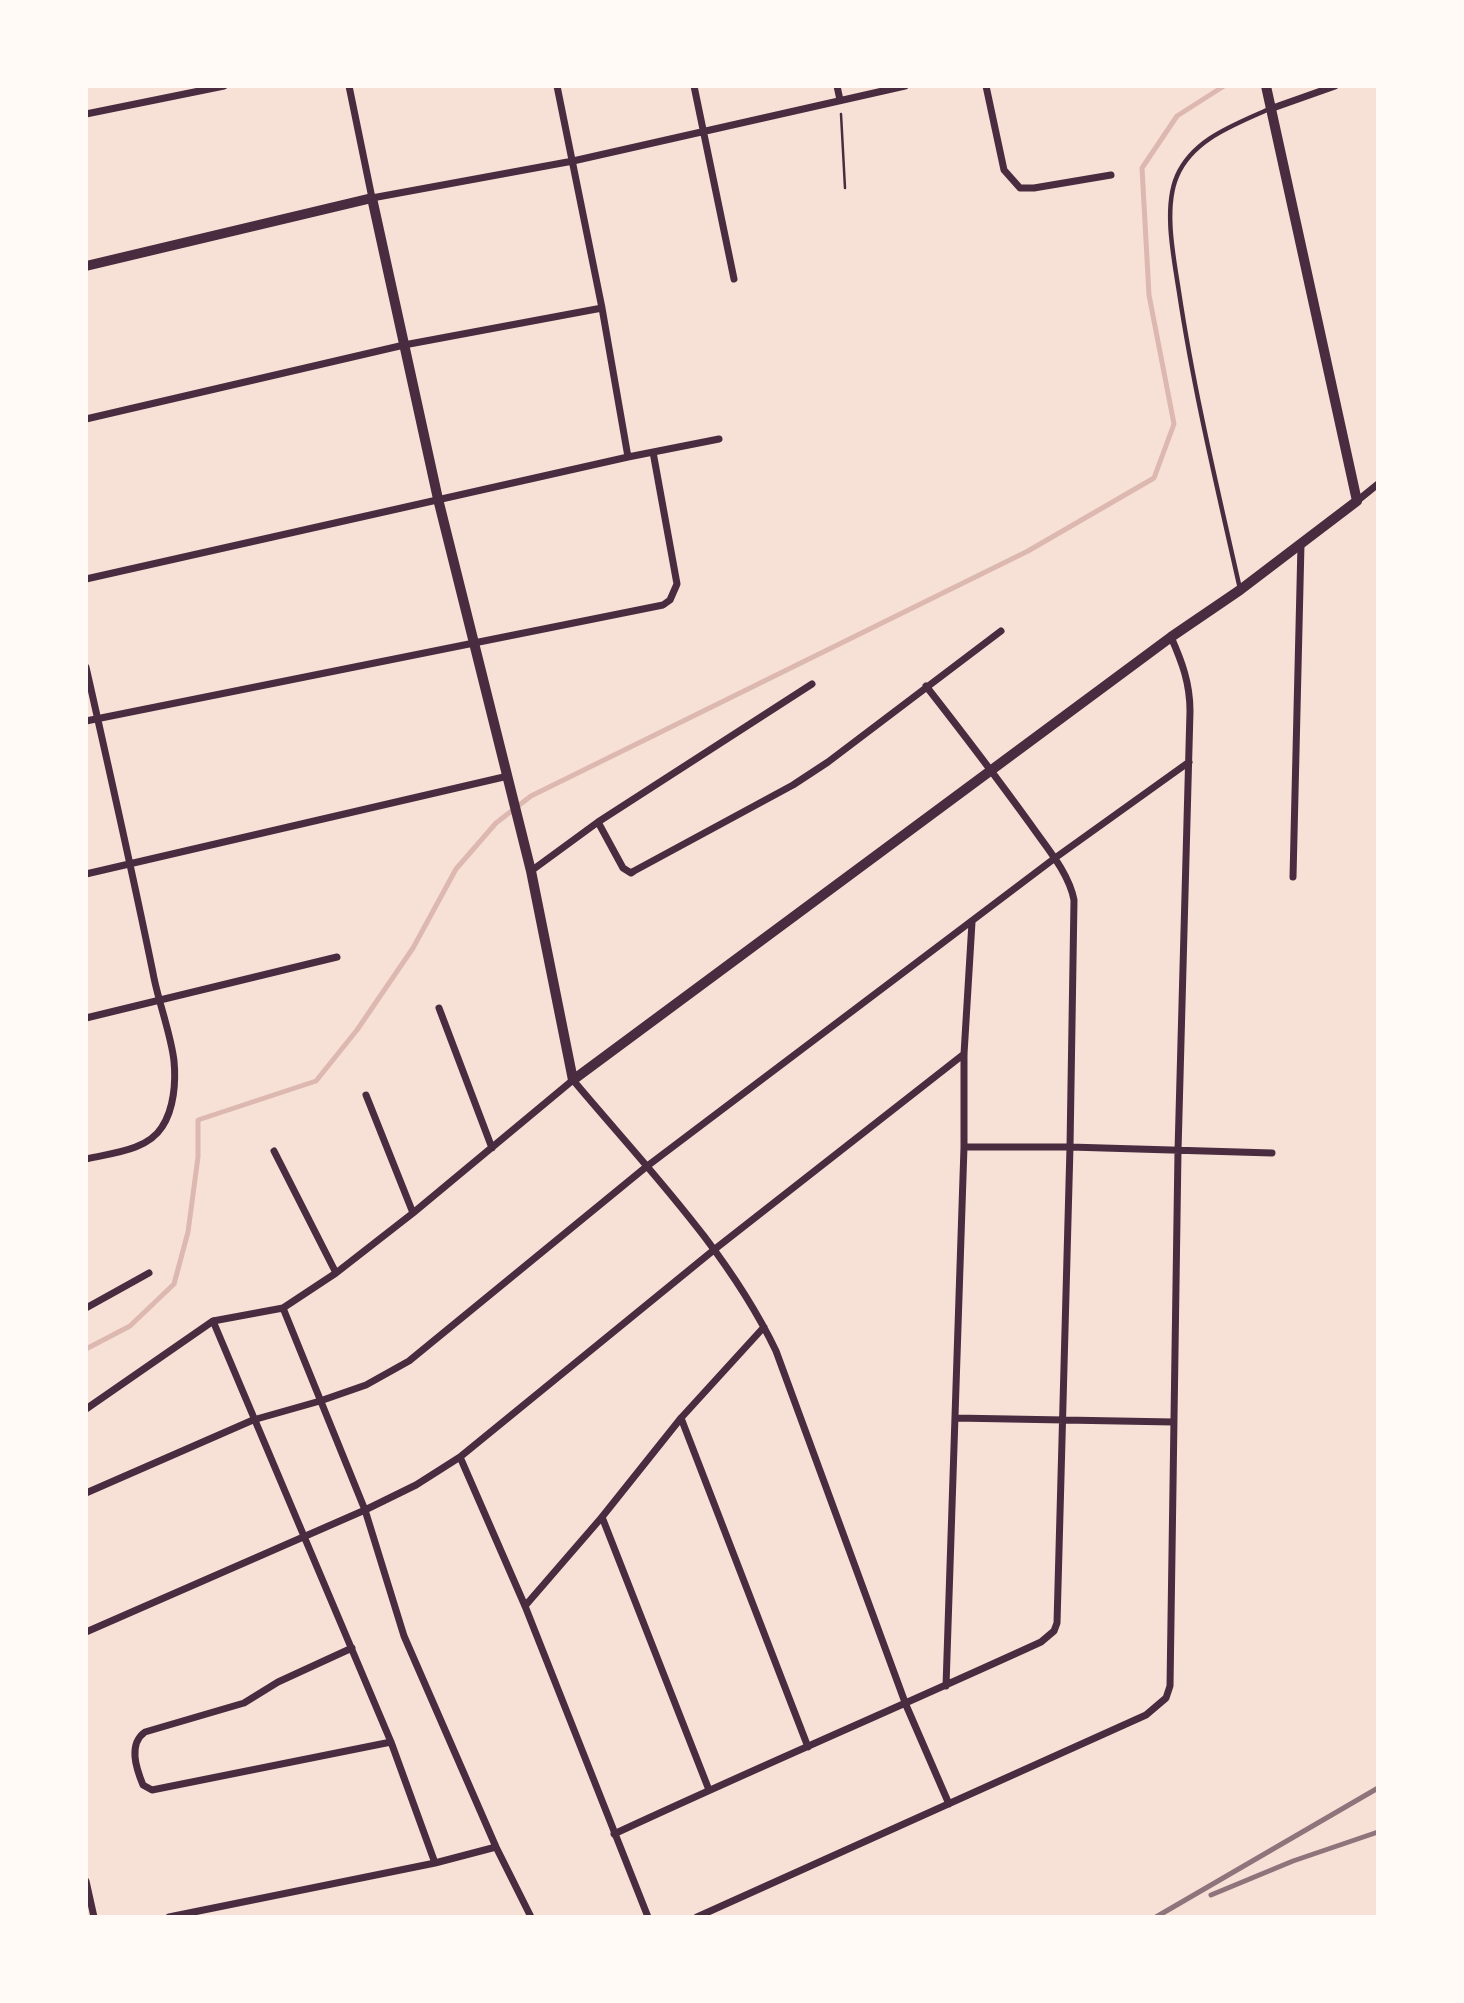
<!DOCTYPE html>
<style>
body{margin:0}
#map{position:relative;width:1464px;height:2003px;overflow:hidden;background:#f7e1d7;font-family:Cabin,sans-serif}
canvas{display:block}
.frame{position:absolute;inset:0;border:88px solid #fffaf5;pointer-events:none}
</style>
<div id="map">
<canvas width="1464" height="2003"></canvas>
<div class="frame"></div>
</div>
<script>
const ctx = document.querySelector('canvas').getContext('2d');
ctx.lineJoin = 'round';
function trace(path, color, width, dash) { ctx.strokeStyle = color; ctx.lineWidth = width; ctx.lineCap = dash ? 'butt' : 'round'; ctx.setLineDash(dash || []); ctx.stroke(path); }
trace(new Path2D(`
 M86,1349L130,1326L174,1284L188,1232L198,1157V1120L316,1081L357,1030L413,948L456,869L496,823L531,796L1028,551L1154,478L1174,424L1149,295L1142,168L1177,116L1224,86`), '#dcb8b0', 5);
trace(new Path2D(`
 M841,114L845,188`), '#4a2c40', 2.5);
trace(new Path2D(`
 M1240,589C1218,491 1194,392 1179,292C1174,259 1163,208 1177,176C1193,139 1234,125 1269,109`), '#4a2c40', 4.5);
trace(new Path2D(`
 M349,86L372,198L573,161L905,86
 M557,86L602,308L628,457
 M694,86L734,279
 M837,86L840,100
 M986,86L1004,170L1020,188H1034L1111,175
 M1270,109L1335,86
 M86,114L224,86
 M86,419L404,345L602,308
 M1357,501L1378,484
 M86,579L628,457L719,439
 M86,667C109,769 132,870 153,973C158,1001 171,1034 174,1061C176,1082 174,1109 162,1127C147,1151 111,1153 86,1159
 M86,721L663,605L670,600L677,584L653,452
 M598,822L623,868L631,873L634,871L793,785L828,762L1001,631
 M531,871L598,822L812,684
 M86,874L508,776
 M1293,877L1301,544
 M439,1008L492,1148
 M86,1018L337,957
 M366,1095L413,1213
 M964,1147H1070L1272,1153
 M274,1151L336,1273
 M86,1308L149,1273
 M283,1308L365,1510L404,1636L496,1847L531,1917
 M213,1321L391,1742L435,1863
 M86,1409L213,1321L283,1308L336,1273L413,1213L573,1080C645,1166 727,1249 776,1351L906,1705L949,1804
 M681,1418L808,1747
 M955,1418L1173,1422
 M460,1457L525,1606L648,1917
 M86,1493L253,1420L320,1401L366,1385L409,1361L646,1167L1055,858L1189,762
 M602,1517L709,1790
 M525,1606L602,1517L681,1418L764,1327
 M86,1632L365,1510L416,1485L460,1457L715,1249L964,1054
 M352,1648L278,1682L244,1703L145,1732C128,1744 136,1768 143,1785L152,1790L391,1742
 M946,1686L964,1147V1054L972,922
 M614,1834C756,1768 899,1707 1041,1642L1054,1631L1057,1623L1070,1147L1074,900C1069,873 1047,848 1031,825C997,778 962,732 926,686
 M86,1881L94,1917
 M169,1917L435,1863L496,1847
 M697,1917L1146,1715L1166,1698L1170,1686L1178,1151L1190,711C1190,683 1182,662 1171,637`), '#4a2c40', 7);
trace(new Path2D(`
 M86,266L372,198L438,499L531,871L573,1080L1171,637L1240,590L1357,501L1266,86`), '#4a2c40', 10);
trace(new Path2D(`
 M1211,1895L1293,1861L1378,1832
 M1156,1917L1378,1788`), '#8f747c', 5);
</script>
